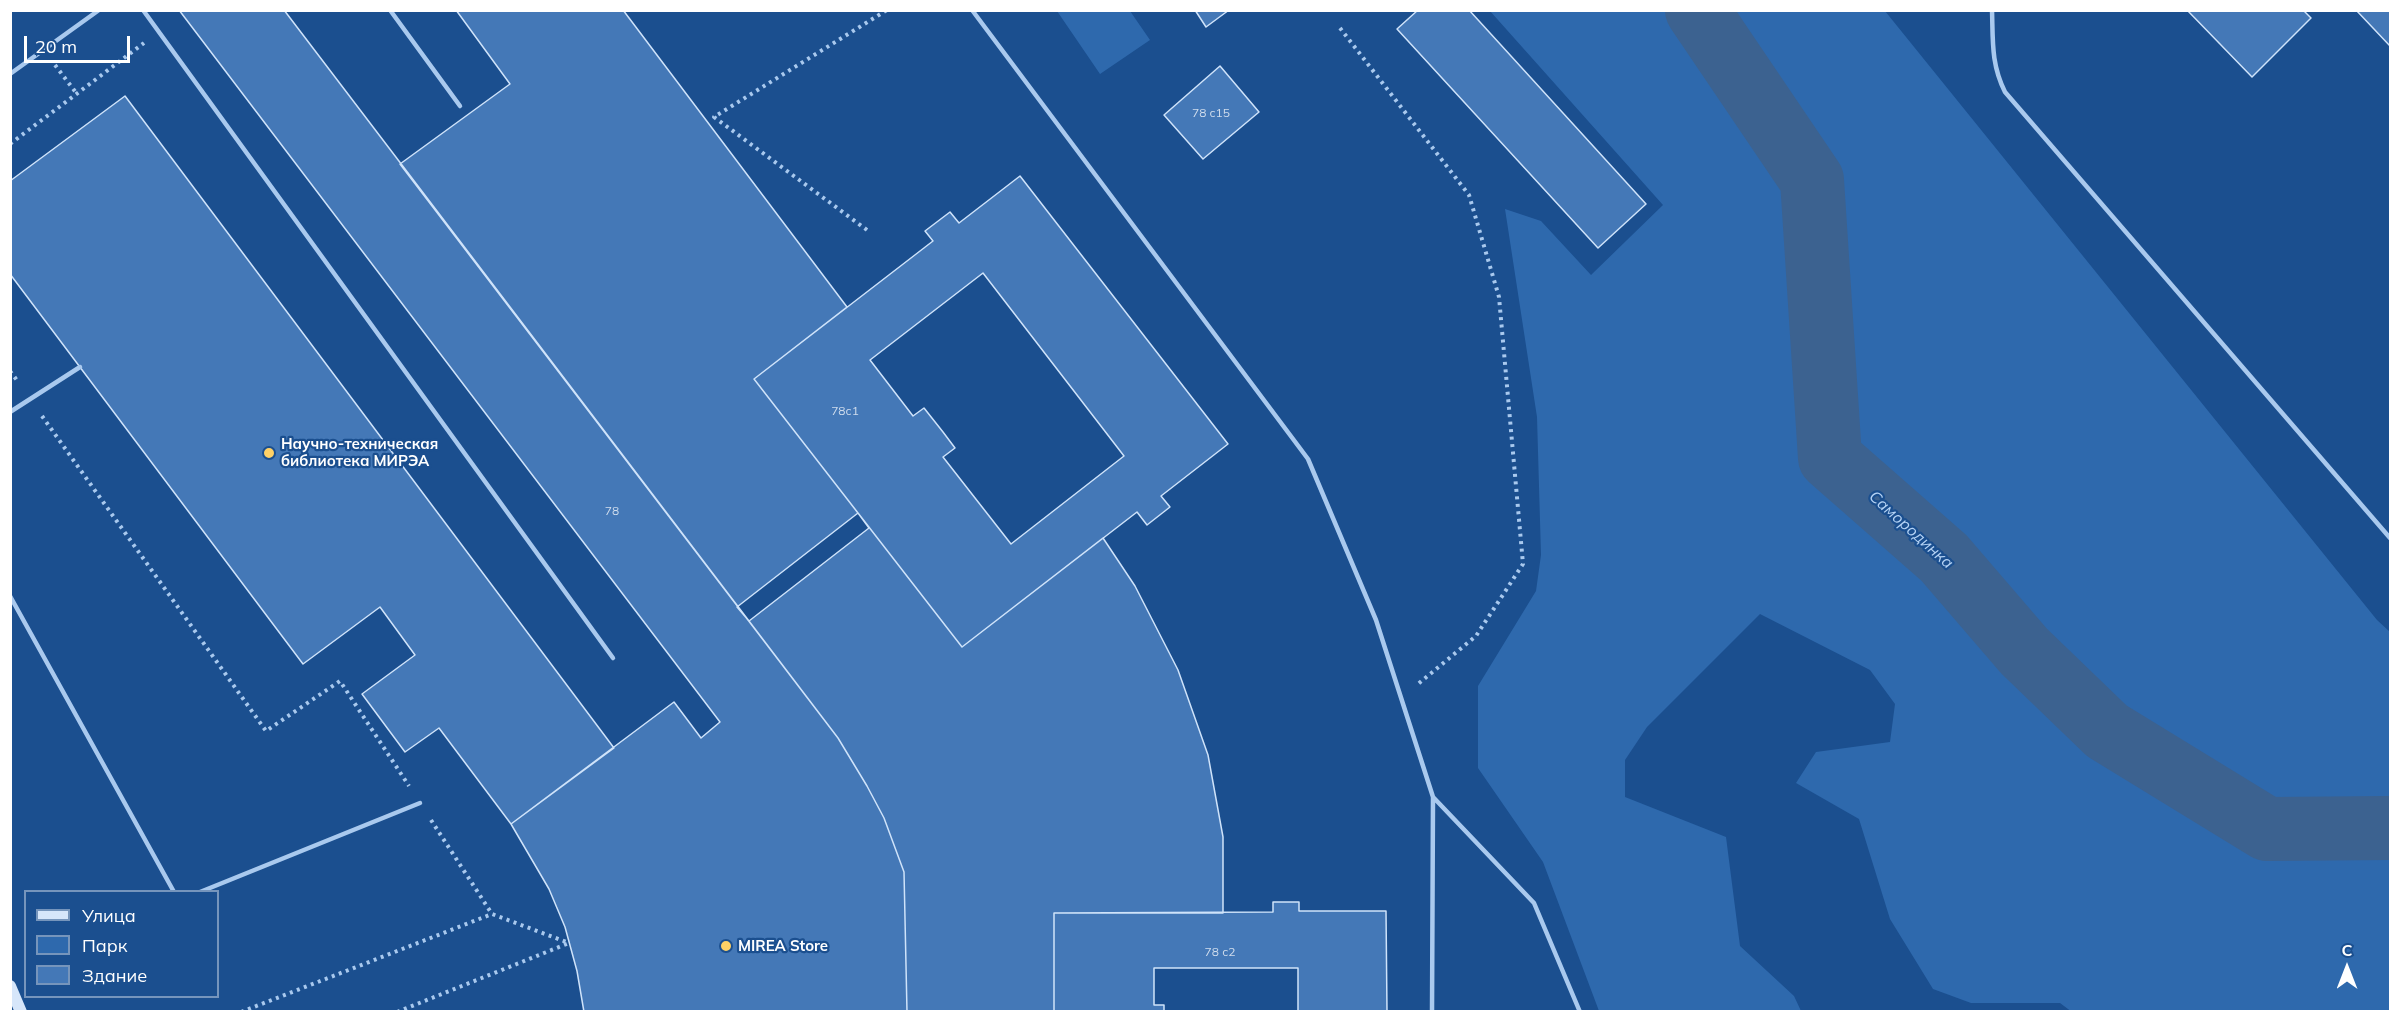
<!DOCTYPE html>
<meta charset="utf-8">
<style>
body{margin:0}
#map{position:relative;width:2401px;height:1022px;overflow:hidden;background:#1b4f8f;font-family:Mulish,sans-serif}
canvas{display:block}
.frame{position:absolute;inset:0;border:12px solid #fff;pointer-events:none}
.legend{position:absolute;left:24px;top:890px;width:195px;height:108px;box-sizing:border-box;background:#1b4f8f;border:2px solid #7695bc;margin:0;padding:8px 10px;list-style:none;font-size:18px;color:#fff}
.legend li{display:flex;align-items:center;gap:12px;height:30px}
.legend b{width:30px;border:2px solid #7695bc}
.north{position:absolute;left:2317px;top:938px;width:60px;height:60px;-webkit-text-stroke:4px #1b4f8f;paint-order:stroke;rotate:0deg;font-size:16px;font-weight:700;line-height:24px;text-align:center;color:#fff}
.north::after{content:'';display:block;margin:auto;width:21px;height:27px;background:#fff;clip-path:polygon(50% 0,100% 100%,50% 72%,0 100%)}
.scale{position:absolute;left:24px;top:36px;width:106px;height:27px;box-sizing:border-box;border:3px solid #fff;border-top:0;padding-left:8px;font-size:18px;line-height:21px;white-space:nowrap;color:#fff;-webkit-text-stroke:4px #1b4f8f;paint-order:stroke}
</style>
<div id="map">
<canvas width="2401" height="1022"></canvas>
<div class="frame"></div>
<ul class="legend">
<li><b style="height:8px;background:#d6e6fa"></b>Улица</li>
<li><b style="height:16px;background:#2e69ad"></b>Парк</li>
<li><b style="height:16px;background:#4478b7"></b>Здание</li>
</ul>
<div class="north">С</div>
<div class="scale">20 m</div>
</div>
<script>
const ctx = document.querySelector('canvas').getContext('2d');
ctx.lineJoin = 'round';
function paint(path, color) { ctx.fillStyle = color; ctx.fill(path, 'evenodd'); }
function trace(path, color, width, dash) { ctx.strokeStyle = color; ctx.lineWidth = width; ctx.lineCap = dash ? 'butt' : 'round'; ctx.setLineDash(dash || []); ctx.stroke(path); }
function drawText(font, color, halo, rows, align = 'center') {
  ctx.font = font + ' Mulish,sans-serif'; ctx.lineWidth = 4.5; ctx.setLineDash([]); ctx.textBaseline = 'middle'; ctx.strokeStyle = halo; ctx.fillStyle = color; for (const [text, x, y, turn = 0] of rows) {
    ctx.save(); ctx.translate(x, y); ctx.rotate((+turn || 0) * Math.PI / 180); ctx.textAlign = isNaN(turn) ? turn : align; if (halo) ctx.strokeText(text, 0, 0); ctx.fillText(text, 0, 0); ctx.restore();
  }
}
paint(new Path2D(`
 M1057,11H1130L1150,40L1100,74Z
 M1490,11H1885L2377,620L2390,632V1011L2072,1012L2060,1003H1971L1933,989L1890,919L1859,819L1796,783L1816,752L1890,742L1895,704L1870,670L1760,614L1647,727L1625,760V797L1726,837L1740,946L1794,996L1801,1011H1599L1543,862L1478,768V686L1536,591L1541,555L1537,417L1505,209L1541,221L1591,275L1663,205Z`), '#2e69ad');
trace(new Path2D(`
 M1697,10L1812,180L1830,458L1944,558L2024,651L2107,731L2267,829L2390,828`), '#3c6290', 64);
const building = new Path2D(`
 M179,10H284L838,738L867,786L884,818L904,872L907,1012H584L577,971L565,927L549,889L511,824L674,702L701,738L720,722Z
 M456,10H623L847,307L754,379L962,647L1103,538L1135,586L1178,670L1208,755L1223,837V913H1054V1012H907L904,872L884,818L867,786L838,738L400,164L510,84Z
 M1195,10H1229L1206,27Z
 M1418,10H1469L1646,204L1598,248L1397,29Z
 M2187,10H2303L2311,18L2252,77Z
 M2356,10H2390V46Z
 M1220,66L1259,112L1203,159L1164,115Z
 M125,96L614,748L511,824L439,728L405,752L362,694L415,655L380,607L303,664L10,274V181Z
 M1020,176L1228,444L1161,496L1170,507L1147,525L1137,512L962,647L754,379L933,241L925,231L950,212L959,223ZM983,273L1124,456L1011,544L943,457L955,448L943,432L924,408L913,416L870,360Z
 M858,513L869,528L749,621L737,607Z
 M1273,902H1299V911H1386L1387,1012H1298V968H1154V1005H1164V1012H1054V913L1273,912Z`);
paint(building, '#4478b7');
trace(building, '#cfe3fa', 1.5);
trace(new Path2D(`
 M1340,28L1469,195L1499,297L1523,564L1476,636L1418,684
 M55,65L77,94
 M10,144L144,43
 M867,230L714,117L887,10
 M10,371L19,383
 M42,416L266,731L340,681L409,786
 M431,820L492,914
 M241,1012L492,914L569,943
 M397,1012L569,943`), '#a9c9ee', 4, [3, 4.5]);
trace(new Path2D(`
 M143,10L613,658
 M390,10L460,106
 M972,10L1308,459L1376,620L1433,797L1432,1012
 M1992,10C1993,41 1991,64 2005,92L2390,538
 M10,74L99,10
 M10,596L174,892
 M1433,797L1534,903L1580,1012
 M200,892L420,803`), '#a9c9ee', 4.5);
trace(new Path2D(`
 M10,986L21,1012`), '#d6e6fa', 12);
trace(new Path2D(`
 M10,412L80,367`), '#a9c9ee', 4.5);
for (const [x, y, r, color] of [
 [269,453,6,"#ffd166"],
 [726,946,6,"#ffd166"]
]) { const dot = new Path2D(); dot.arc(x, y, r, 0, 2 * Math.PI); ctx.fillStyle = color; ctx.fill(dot); trace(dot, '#1b4f8f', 2); }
drawText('12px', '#d0dded', null, [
 ["78 с15",1211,113],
 ["78с1",845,411],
 ["78",612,511],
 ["78 с2",1220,952]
]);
drawText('bold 15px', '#fff', '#1b4f8f', [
 ["Научно-техническая",281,444],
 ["библиотека МИРЭА",281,461],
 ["MIREA Store",738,946]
], 'left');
drawText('italic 16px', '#b5d3f5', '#1b4f8f', [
 ["Самородинка",1911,530,42]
]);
</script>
